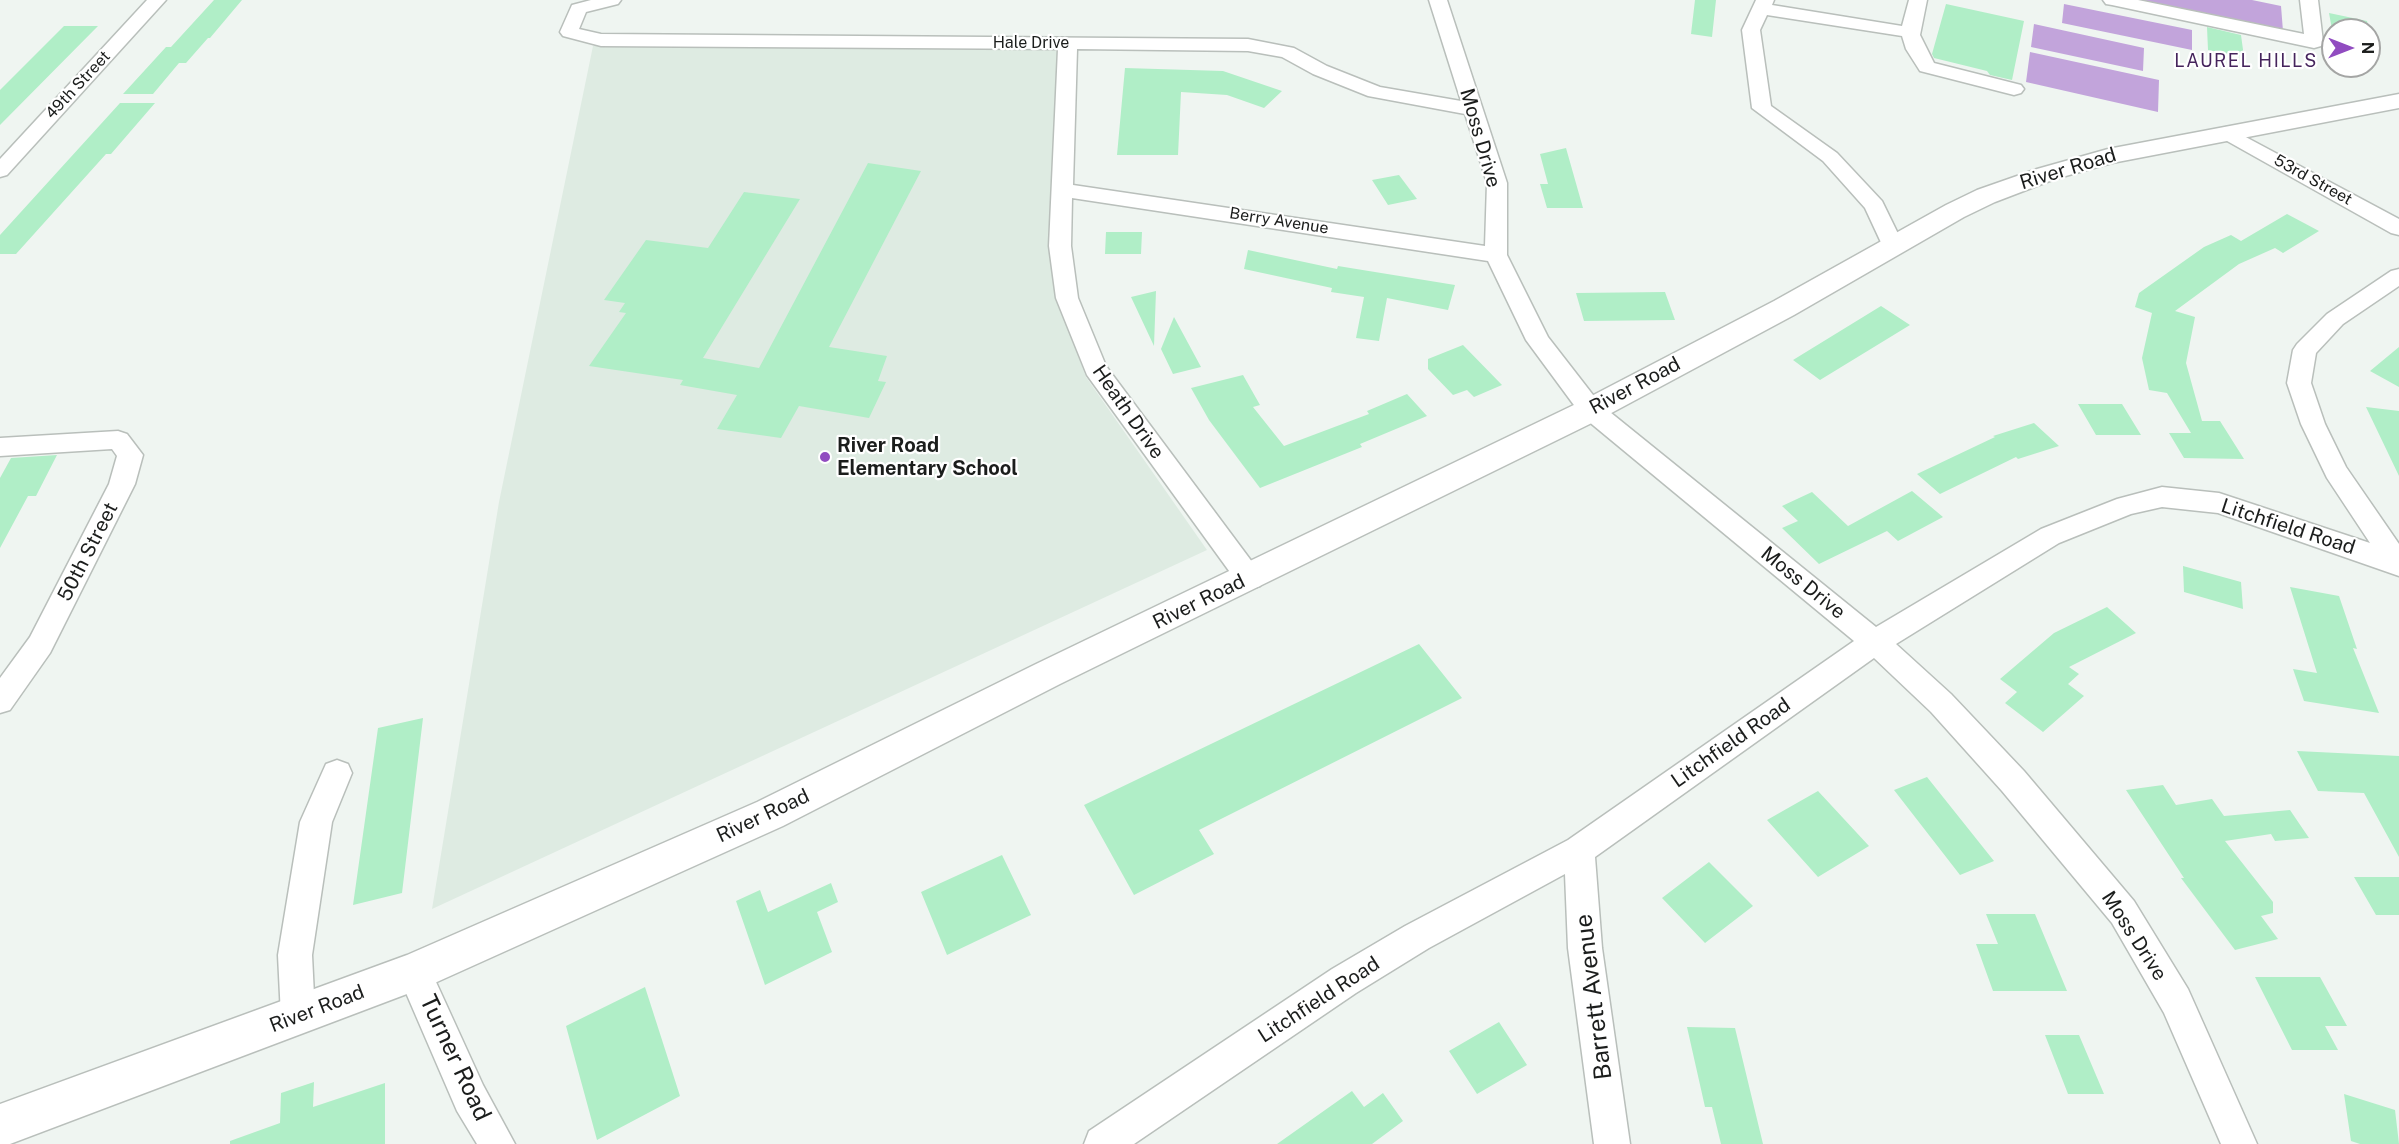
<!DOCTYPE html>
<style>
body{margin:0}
#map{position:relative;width:2399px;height:1144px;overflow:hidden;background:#eff5f1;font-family:"Public Sans",sans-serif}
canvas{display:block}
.north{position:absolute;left:2321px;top:18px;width:60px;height:60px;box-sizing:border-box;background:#fff;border:2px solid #a4a5a4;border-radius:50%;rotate:90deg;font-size:16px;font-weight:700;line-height:24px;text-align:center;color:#1b1d1c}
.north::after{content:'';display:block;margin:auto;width:21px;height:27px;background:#914cc0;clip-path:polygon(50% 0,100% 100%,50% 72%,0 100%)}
</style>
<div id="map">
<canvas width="2399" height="1144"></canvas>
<div class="north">N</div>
</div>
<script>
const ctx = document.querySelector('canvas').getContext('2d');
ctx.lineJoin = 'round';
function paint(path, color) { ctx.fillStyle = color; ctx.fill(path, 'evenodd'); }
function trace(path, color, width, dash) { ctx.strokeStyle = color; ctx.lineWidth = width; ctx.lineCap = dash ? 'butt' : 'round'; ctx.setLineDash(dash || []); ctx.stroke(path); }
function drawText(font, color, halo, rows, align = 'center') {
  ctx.font = font + ' "Public Sans",sans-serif'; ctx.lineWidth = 4.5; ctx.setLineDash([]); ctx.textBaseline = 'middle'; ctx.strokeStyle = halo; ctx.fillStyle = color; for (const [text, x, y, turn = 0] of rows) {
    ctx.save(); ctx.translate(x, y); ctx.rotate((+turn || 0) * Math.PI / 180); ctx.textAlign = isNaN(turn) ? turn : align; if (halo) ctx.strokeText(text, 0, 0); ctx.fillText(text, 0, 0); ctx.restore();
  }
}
paint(new Path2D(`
 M593,46H1062L1057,298L1086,377L1207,550L432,909L499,502Z`), '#deebe2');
paint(new Path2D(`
 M2133,0H2252L2281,6L2283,31Z
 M2064,4L2192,30V50L2062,23Z
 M2034,24L2144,48L2143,71L2031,47Z
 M2030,52L2159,80L2158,112L2026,82Z`), '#c2a4db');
paint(new Path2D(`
 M214,0H242L210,38H208L186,63H179L153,94H123L166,47H171Z
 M1695,0H1716L1712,37L1691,34Z
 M1946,4L2024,21L2012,80L1990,75L1987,71L1934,58L1932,54Z
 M2329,13L2367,21L2372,43L2369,42V30H2333V35Z
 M64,26H98L0,125V90Z
 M2207,27L2241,35L2244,57L2208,50Z
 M1125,68L1223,71L1282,91L1264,108L1227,95L1181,92L1178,155H1117Z
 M120,103H155L111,154H106L16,254H0V235Z
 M1566,148L1583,208H1547L1540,184H1548L1540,154Z
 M868,163L921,171L829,347L887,356L878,381L886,382L869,418L799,406L781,438L717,429L737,395L680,385L683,380L589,366L626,313L619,312L625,303L604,300L646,240L708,248L744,192L800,199L703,358L759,368Z
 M1399,175L1417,199L1388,205L1372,180Z
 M2287,214L2319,231L2283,253L2275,248L2239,264L2175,311L2195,317L2186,363L2202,421H2220L2244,459L2184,458L2169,433H2191L2167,393L2149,390L2142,358L2152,313L2135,307L2139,293L2204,247L2231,235L2241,241Z
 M1106,232H1142L1141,254H1105Z
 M1248,250L1337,269L1338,266L1455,285L1448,310L1387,298L1379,341L1356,338L1364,297L1331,292L1332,288L1244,269Z
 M1156,291L1154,346L1131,297Z
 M1665,292L1675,320L1584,321L1576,293Z
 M1881,306L1910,325L1820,380L1793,360Z
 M1174,317L1201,367L1173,374L1161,349Z
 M1463,345L1502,385L1474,397L1467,390L1453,395L1428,369V359Z
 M2399,347V387L2370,371Z
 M1243,375L1260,405L1253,407L1284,446L1369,414L1367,411L1407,394L1427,416L1360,444L1362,447L1260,488L1209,420L1191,388Z
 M2078,404H2122L2141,435H2096Z
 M2366,407L2399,411V476Z
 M2034,423L2059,446L2018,459L2016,457L1940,494L1917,474L1995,437L1993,436Z
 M57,455L36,496H28L0,548V478L11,458Z
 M1912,491L1943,517L1898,541L1887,531L1819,564L1782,528L1798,521L1782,506L1812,492L1848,526Z
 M2183,566L2241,582L2243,609L2184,592Z
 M2290,587L2339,596L2357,649L2353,648L2379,713L2304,701L2293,669L2317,673Z
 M2107,607L2136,633L2069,667L2079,674L2068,684L2084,696L2043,732L2005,703L2017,692L2000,679L2054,633Z
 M1419,644L1462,698L1199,830L1214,854L1134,895L1084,805Z
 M423,718L402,893L353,905L378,728Z
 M2297,751L2399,756V857L2364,793L2318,791Z
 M1927,777L1994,861L1960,875L1894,790Z
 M2163,785L2176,805L2212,799L2224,816L2290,810L2309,838L2275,841L2271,834L2225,841L2273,902V913L2261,916L2278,939L2235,950L2181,878H2184L2126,790Z
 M1818,791L1869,846L1818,877L1767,820Z
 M1002,855L1031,915L947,955L921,892Z
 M1709,862L1753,906L1705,943L1662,898Z
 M2354,877H2399V915H2376Z
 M831,883L838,902L817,912L832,952L765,985L736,901L760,890L768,912Z
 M1986,914H2035L2067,991H1993L1976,944H1998Z
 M2255,977H2320L2347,1026H2325L2338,1050H2292Z
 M645,987L680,1096L597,1140L566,1026Z
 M1499,1022L1527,1065L1477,1094L1449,1051Z
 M1687,1027L1735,1028L1763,1144H1721L1712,1107H1705Z
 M2045,1035H2079L2104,1094H2068Z
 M314,1082L313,1107L385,1083V1144H230V1141L280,1123L281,1093Z
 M1352,1091L1364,1107L1383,1093L1403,1121L1372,1144H1277Z
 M2344,1094L2395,1110L2399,1144H2360L2351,1141Z`), '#b0eec7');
const minor = new Path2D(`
 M147,0H166L7,175L0,177V159Z
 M591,0H621L618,4L586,12L579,29L601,34L1248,39L1294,48L1327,66L1380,87L1461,101L1429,0H1447L1507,183V255L1548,337L1600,404L1876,627L2041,529L2117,499L2162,487L2219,493L2370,543L2327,478L2301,424L2287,383L2293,350L2297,344L2327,314L2391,271L2399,269V286L2343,324L2316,353L2311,383L2325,424L2346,467L2399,544V576L2218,513L2162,507L2131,514L2059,543L1896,644L1951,694L2024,771L2134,901L2188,989L2257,1144H2221L2164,1013L2112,923L2002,791L1931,712L1874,658L1595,857L1602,948L1630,1144H1594L1568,948L1565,874L1429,948L1356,993L1134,1144H1084L1089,1131L1332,969L1405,926L1568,840L1854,641L1582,416L1526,340L1488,261L1072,198L1071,246L1078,298L1106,366L1264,578L1260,586L1250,589L1240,586L1087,375L1056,298L1049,246L1058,49L601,46L563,36L560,32L572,5ZM1077,49L1248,51L1282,57L1313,74L1368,96L1465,114L1487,183L1485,246L1073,185Z
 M1756,0H1774L1772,5L1902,26L1909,0H1927L1920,35L1934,63L2021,85L2024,89L2021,93L2014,95L1920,71L1906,49L1902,36L1767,15L1760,30L1771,106L1837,153L1882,201L1904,246L1901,251L1893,253L1885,251L1865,208L1823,161L1752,108L1742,30Z
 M2103,0H2138L2304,34L2300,0H2318L2323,42L2321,46L2314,48L2112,5L2106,4Z
 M2227,127L2399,219V235L2391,233L2220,137L2217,133L2220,129Z
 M118,431L127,434L143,455L135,484L50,653L10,710L0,713V678L30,637L109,484L117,456L112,449L0,456V438Z
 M337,760L348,764L352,773L332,822L312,955L315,1016L310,1028L298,1033L286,1028L281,1016L278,955L300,822L326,764Z
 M414,956L426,960L483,1085L515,1144H477L457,1111L397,972L402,960Z`);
const major = new Path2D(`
 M2399,94V108L2112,163L2055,179L1995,202L1964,217L1794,315L1602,418L1060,684L783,826L428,986L10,1144H0V1104L407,955L757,802L1036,664L1580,402L1774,301L1946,205L1977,190L2037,169L2108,149Z`);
trace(minor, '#b9bfbb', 3);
trace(major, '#b9bfbb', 3);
paint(minor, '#fff');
paint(major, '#fff');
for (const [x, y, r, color] of [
 [825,457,6,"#914cc0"]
]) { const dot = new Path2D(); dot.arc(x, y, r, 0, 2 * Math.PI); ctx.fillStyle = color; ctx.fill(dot); trace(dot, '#fff', 2); }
drawText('16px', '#1b1d1c', '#fff', [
 ["Hale Drive",1031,43],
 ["49th Street",78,85,-47],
 ["53rd Street",2313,180,29],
 ["Berry Avenue",1279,221,9]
]);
ctx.letterSpacing = '1.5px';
drawText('18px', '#45245c', '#fff', [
 ["LAUREL HILLS",2246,61]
]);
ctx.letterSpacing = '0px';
drawText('20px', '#1b1d1c', '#fff', [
 ["Moss Drive",1480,138,74],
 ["River Road",2068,169,-17],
 ["River Road",1635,386,-28],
 ["Heath Drive",1128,412,55],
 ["Litchfield Road",2288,527,18],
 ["50th Street",88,552,-63],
 ["Moss Drive",1803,583,39],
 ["River Road",1199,602,-26],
 ["Litchfield Road",1731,743,-35],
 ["River Road",763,816,-25],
 ["Moss Drive",2134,936,57],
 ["Litchfield Road",1319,1000,-33],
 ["River Road",317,1009,-21]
]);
drawText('bold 20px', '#1b1d1c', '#fff', [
 ["River Road",837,446],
 ["Elementary School",837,469]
], 'left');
drawText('24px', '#1b1d1c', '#fff', [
 ["Barrett Avenue",1594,997,-97],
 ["Turner Road",455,1058,65]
]);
</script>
